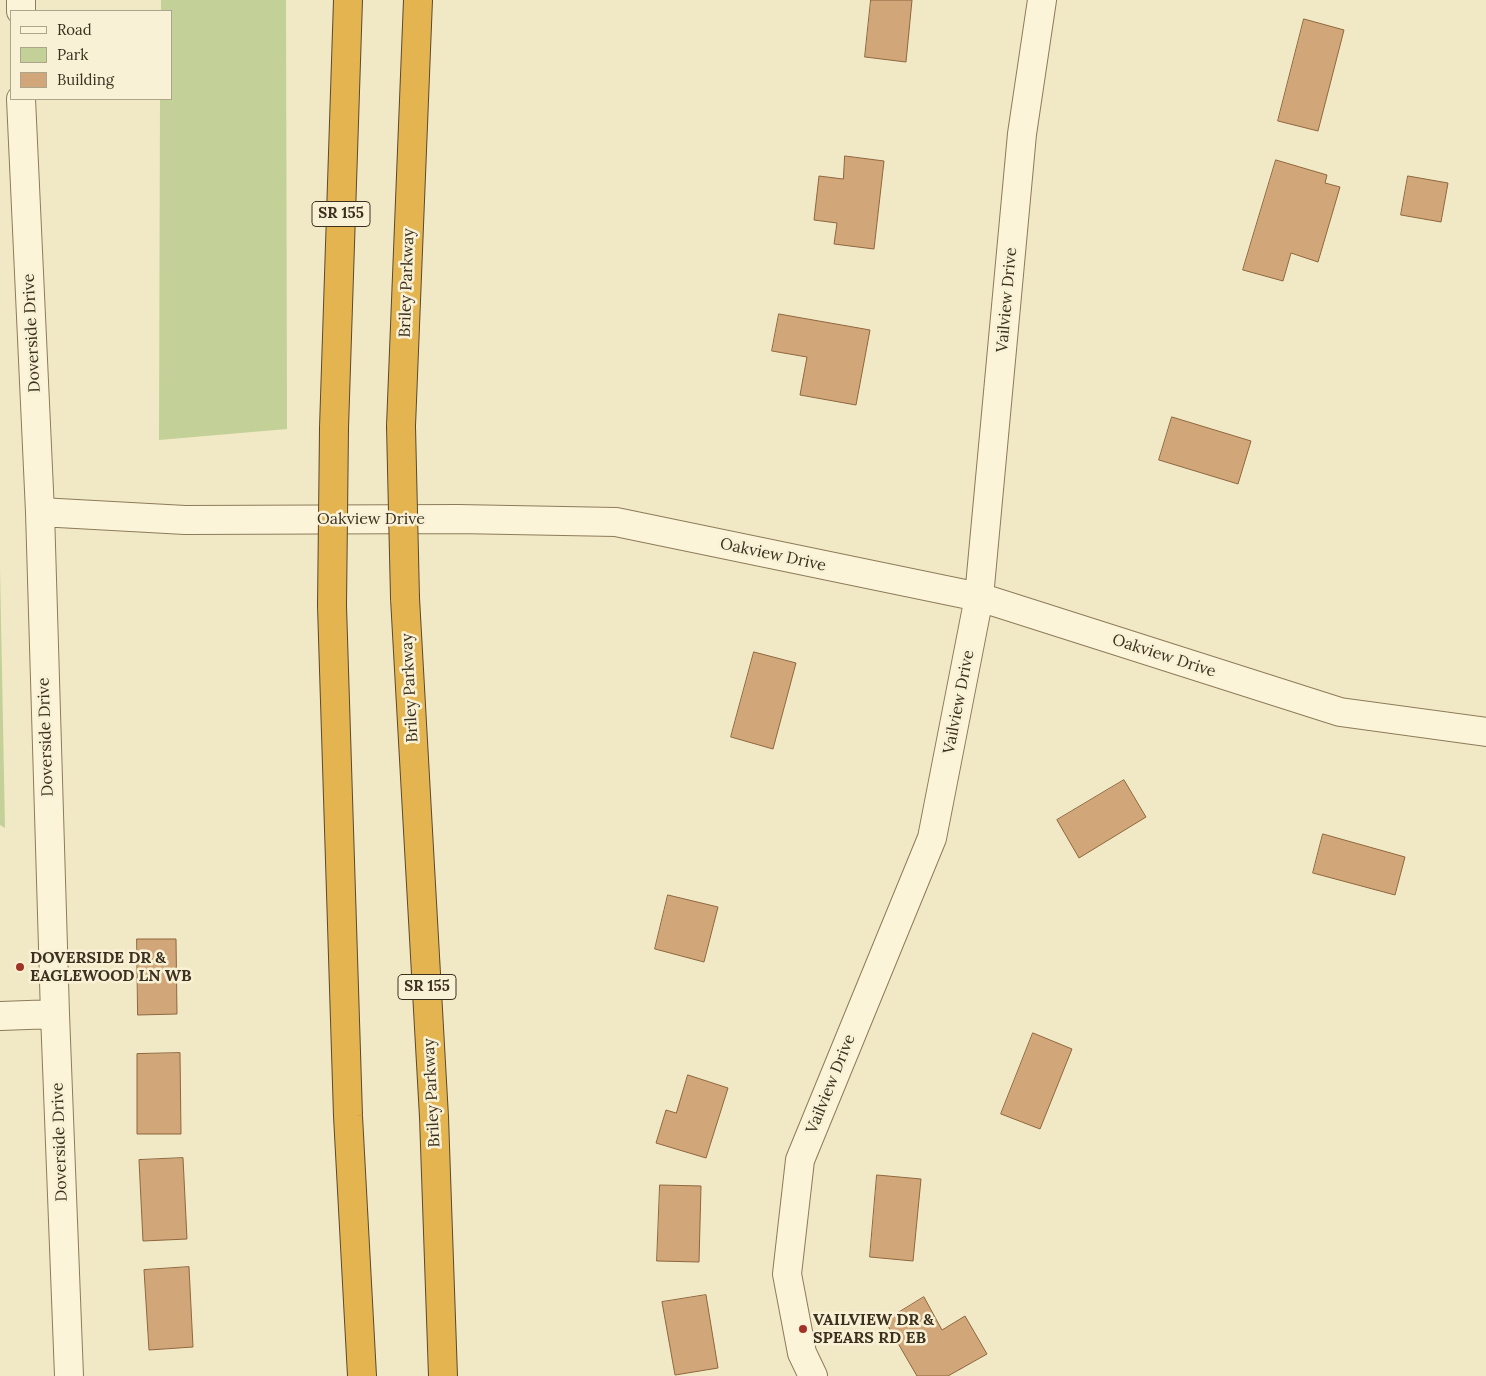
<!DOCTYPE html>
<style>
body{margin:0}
#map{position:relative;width:1486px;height:1376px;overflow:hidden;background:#f1e9c5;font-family:Lora,serif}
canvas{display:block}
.legend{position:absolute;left:10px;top:10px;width:162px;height:90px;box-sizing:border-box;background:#f8f1d5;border:1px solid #ada48c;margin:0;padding:6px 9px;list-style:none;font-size:15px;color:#3c301e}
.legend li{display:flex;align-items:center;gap:10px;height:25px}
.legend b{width:25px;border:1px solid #ada48c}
</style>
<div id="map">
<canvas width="1486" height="1376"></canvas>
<ul class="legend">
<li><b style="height:6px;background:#fbf4d9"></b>Road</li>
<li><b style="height:14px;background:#c3d098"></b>Park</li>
<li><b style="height:14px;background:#d1a779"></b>Building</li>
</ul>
</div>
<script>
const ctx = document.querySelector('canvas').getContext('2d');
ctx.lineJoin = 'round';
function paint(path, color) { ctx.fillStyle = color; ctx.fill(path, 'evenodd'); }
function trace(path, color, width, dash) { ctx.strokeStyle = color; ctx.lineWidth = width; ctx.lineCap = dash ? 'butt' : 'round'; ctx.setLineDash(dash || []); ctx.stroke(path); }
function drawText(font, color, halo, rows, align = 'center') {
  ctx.font = font + ' Lora,serif'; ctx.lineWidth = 5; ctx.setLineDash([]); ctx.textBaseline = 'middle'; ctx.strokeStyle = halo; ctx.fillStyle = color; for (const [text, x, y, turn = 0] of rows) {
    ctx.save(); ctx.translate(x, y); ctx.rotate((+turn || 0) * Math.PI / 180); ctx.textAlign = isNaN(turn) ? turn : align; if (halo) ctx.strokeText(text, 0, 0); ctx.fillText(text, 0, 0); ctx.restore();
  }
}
paint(new Path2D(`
 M161,0H286L287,429L159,440L160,99H171V11H161Z
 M0,569L5,828L0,825Z`), '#c3d098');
const building = new Path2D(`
 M871,0H912L906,62L865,57Z
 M1304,19L1344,30L1318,131L1278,121Z
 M845,156L884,161L874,249L834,244L837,223L814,220L819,176L843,179Z
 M1276,160L1327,175L1325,183L1340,187L1318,262L1291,253L1283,281L1243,270Z
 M1408,176L1448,183L1441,222L1401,215Z
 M779,314L870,330L856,405L800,395L807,357L772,351Z
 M1172,417L1251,441L1238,484L1159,460Z
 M754,652L796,663L773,749L731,737Z
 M1124,780L1146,817L1079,858L1057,820Z
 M1323,834L1405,857L1395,895L1313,873Z
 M668,895L718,907L704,962L655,949Z
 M137,939H176L177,1014L138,1015Z
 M1033,1033L1072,1049L1040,1129L1001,1114Z
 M180,1053L181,1134H137V1054Z
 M688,1075L728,1088L706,1158L656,1143L666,1110L676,1113Z
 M183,1158L187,1239L143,1241L139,1160Z
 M877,1175L921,1179L913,1261L870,1257Z
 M660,1185L701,1186L699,1262L657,1261Z
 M189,1267L193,1347L149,1350L144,1270Z
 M706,1295L718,1368L675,1375L662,1302Z
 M924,1297L942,1330L965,1316L987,1354L948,1376H917L885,1321Z`);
paint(building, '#d1a779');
trace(building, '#8e663e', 1);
const minor = new Path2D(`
 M21,11V0
 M21,99L40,512L55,1014L69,1376
 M40,512L185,520L458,519L616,522L979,597L1340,712L1486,732
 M0,1016L55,1014
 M813,1376L802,1353L787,1274L800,1160L932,838L979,597L1022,134L1042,0`);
const highway = new Path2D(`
 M401,426L418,0
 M334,428L348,0
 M405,598L434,1117L443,1376
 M332,606L348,1116L362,1376`);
trace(minor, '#8d7b59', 30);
trace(highway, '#5b482e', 30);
trace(minor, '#fbf4d9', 28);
trace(highway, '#e4b451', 28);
const highwayBridge = new Path2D(`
 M401,426L405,598
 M332,606L334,428`);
trace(highwayBridge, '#5b482e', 30, []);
trace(highwayBridge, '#e4b451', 28);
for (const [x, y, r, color] of [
 [20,967,5,"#a03326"],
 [803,1329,5,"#a03326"]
]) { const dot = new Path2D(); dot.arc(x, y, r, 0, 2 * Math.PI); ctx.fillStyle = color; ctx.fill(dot); trace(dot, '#f8f1d5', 2); }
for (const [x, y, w] of [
 [341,214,58],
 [427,987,58]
]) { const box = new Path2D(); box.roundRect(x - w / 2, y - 12.5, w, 25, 4); ctx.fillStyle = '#f8f1d5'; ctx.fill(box); trace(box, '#3c301e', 1); }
drawText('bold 15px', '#3c301e', null, [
 ["SR 155",341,214],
 ["SR 155",427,987]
]);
drawText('16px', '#3c301e', '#f8f1d5', [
 ["Briley Parkway",407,283,-88],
 ["Vailview Drive",1007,300,-85],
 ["Doverside Drive",32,333,-93],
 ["Oakview Drive",371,519],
 ["Oakview Drive",773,555,12],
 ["Oakview Drive",1164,656,18],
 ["Briley Parkway",410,688,-93],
 ["Vailview Drive",959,702,-79],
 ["Doverside Drive",46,737,-92],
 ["Vailview Drive",831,1084,-68],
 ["Briley Parkway",432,1093,-93],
 ["Doverside Drive",60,1142,-92]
]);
drawText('bold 16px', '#3c301e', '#f8f1d5', [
 ["DOVERSIDE DR &",30,958],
 ["EAGLEWOOD LN WB",30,976],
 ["VAILVIEW DR &",813,1320],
 ["SPEARS RD EB",813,1338]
], 'left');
</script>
